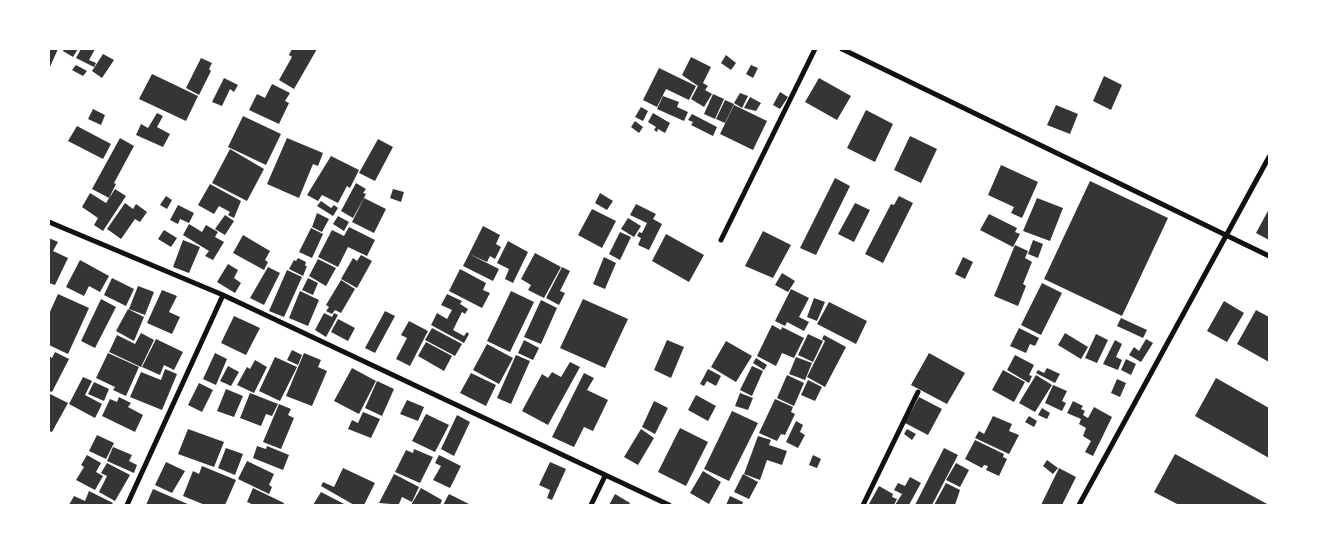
<!DOCTYPE html>
<style>
body{margin:0}
#map{position:relative;width:1318px;height:554px;overflow:hidden;background:#fff;font-family:"Roboto Condensed",sans-serif}
canvas{display:block}
.frame{position:absolute;inset:0;border:50px solid #fff;pointer-events:none}
</style>
<div id="map">
<canvas width="1318" height="554"></canvas>
<div class="frame"></div>
</div>
<script>
const ctx = document.querySelector('canvas').getContext('2d');
ctx.lineJoin = 'round';
function paint(path, color) { ctx.fillStyle = color; ctx.fill(path, 'evenodd'); }
function trace(path, color, width, dash) { ctx.strokeStyle = color; ctx.lineWidth = width; ctx.lineCap = dash ? 'butt' : 'round'; ctx.setLineDash(dash || []); ctx.stroke(path); }
paint(new Path2D(`
 M49,49H58L49,69Z
 M64,49H78L73,57L63,51Z
 M81,49H95L89,60L96,63L94,67L76,58Z
 M292,49H317L294,89L279,80L292,57L289,55Z
 M103,54L114,60L102,78L92,71Z
 M726,55L736,63L731,70L721,63Z
 M691,57L711,67L703,83L708,86L705,90L712,94L704,107L691,99L698,86L682,75Z
 M201,58L212,63L209,69L211,71L199,95L186,88Z
 M76,65L87,71L83,76L72,70Z
 M751,65L758,68L753,78L746,74Z
 M659,68L696,86L689,100L666,89L657,107L643,100Z
 M152,74L198,96L186,121L139,99Z
 M1104,76L1122,85L1111,110L1093,101Z
 M224,78L238,85L234,92L230,89L222,106L212,102Z
 M819,78L851,96L837,120L805,102Z
 M272,84L290,93L285,101L289,103L279,124L249,110L257,94L265,98Z
 M780,92L788,97L780,109L773,105Z
 M740,93L748,96L742,108L734,103Z
 M713,94L724,99L715,119L704,114Z
 M663,96L679,102L677,107L688,112L684,121L657,109Z
 M750,97L761,103L756,111L744,108Z
 M725,100L734,104L725,123L716,119Z
 M734,105L767,121L753,150L720,134Z
 M1056,105L1078,114L1070,134L1047,125Z
 M641,107L648,111L643,121L635,117Z
 M93,109L105,115L101,125L88,119Z
 M866,110L893,124L875,162L847,148Z
 M157,113L163,116L157,127L170,134L163,147L136,135L141,124L148,128Z
 M653,113L670,123L665,133L658,129L657,132L654,130L656,127L648,122Z
 M692,114L717,127L713,136L691,125L693,122L688,120Z
 M243,116L281,134L266,165L228,147Z
 M635,121L643,127L639,133L631,127Z
 M77,126L111,144L103,159L68,141Z
 M910,136L937,149L921,183L894,170Z
 M120,138L134,146L114,183L116,184L109,198L92,189Z
 M287,138L323,153L318,166L313,164L299,198L267,184Z
 M378,139L393,147L375,181L359,173Z
 M230,149L264,169L247,201L212,183Z
 M331,156L359,170L350,188L347,186L338,203L322,195L318,201L307,195Z
 M1001,165L1038,182L1022,218L1011,213L1014,207L988,195Z
 M835,178L850,186L816,255L800,248Z
 M1090,181L1168,218L1122,316L1044,279Z
 M356,183L366,189L363,193L366,194L353,218L341,211Z
 M210,184L241,201L234,218L228,215L230,212L219,206L214,214L198,205Z
 M115,189L126,196L103,231L94,225L98,218L82,207L90,193L106,203Z
 M393,189L404,192L401,202L390,198Z
 M600,193L613,201L607,210L595,203Z
 M166,196L172,200L167,209L160,205Z
 M899,196L913,203L883,263L865,254L891,204L894,205Z
 M364,198L386,209L374,233L352,222Z
 M1037,198L1063,208L1050,241L1023,231Z
 M321,201L331,208L334,205L338,208L333,216L317,206Z
 M125,203L133,209L136,204L147,212L140,222L135,219L121,239L107,229Z
 M855,203L870,210L854,242L838,234Z
 M636,204L656,214L653,219L662,224L649,250L638,245L641,238L637,236L639,232L642,233L647,223L630,215Z
 M178,205L194,213L189,223L180,219L178,224L170,220Z
 M592,209L616,221L602,248L578,235Z
 M1269,209V240L1256,233Z
 M317,213L329,219L322,232L312,227Z
 M989,214L1017,228L1015,232L1020,234L1013,247L980,230Z
 M225,215L234,221L225,235L215,229Z
 M338,216L349,222L344,231L333,224Z
 M628,218L641,226L634,237L621,229Z
 M189,224L202,232L206,225L218,232L215,237L224,242L213,260L205,256L209,251L183,235Z
 M483,226L500,235L496,244L501,247L495,259L490,256L487,262L469,254Z
 M349,227L375,240L367,256L348,247L338,267L318,257L332,230L344,236Z
 M311,228L323,234L312,258L299,252Z
 M164,230L177,238L171,247L158,239Z
 M763,231L791,245L773,278L745,266Z
 M620,232L631,237L620,260L609,254Z
 M666,234L704,255L689,282L652,261Z
 M243,235L270,251L265,260L268,262L264,270L233,253Z
 M49,238L58,242L53,251L68,258L55,285L49,283Z
 M183,240L200,247L189,273L173,267Z
 M1033,240L1043,244L1038,258L1028,254Z
 M508,241L528,252L513,283L505,279L509,269L497,263Z
 M1015,245L1028,251L1025,258L1032,262L1023,284L1026,286L1018,306L994,296Z
 M535,253L561,267L544,298L528,290L531,285L521,279Z
 M469,254L499,269L493,281L463,266Z
 M361,255L372,261L357,288L341,279L353,258L357,261Z
 M604,257L616,263L605,289L593,284Z
 M963,257L973,262L965,279L955,274Z
 M298,258L306,262L305,266H307L303,276L289,269L294,260L296,261Z
 M318,259L336,268L326,286L309,276Z
 M80,260L109,276L100,292L89,286L84,296L66,287Z
 M228,264L238,270L234,278L241,283L235,293L217,282Z
 M268,267L280,273L264,305L250,298Z
 M562,267L570,271L560,291L565,293L559,305L546,298Z
 M460,269L486,283L483,290L490,293L482,308L449,291Z
 M287,270L302,277L284,317L269,311Z
 M782,273L795,281L788,292L775,285Z
 M112,278L134,289L126,306L104,295Z
 M308,278L318,283L313,295L302,290Z
 M341,280L355,289L341,313L335,310L332,314L326,311L329,307L326,305Z
 M1042,283L1062,293L1041,335L1021,325Z
 M138,286L154,292L145,315L129,309Z
 M791,289L809,298L799,317L809,322L804,331L787,322L785,326L775,321Z
 M162,290L177,296L169,312L180,317L172,334L147,323Z
 M300,291L319,300L308,326L289,318Z
 M511,291L534,302L510,352L487,341Z
 M58,294L89,308L68,354L49,345V314Z
 M447,294L462,301L460,304L468,309L465,314L462,312L453,330L464,336L467,332L469,334L464,343L431,325L437,313L447,319L452,310L441,305Z
 M814,298L825,302L817,321L807,317Z
 M101,299L116,307L95,348L81,341Z
 M583,299L628,319L605,368L560,348Z
 M541,300L557,308L541,344L524,337Z
 M1224,301L1244,313L1227,342L1207,331Z
 M829,302L867,321L856,344L817,324Z
 M128,309L144,317L134,341L116,331Z
 M1256,310L1269,317V362L1237,344Z
 M385,311L395,316L375,353L365,348Z
 M324,313L332,317L334,313L338,315L326,337L315,330Z
 M234,316L260,328L246,355L221,343Z
 M1121,318L1147,330L1143,338L1117,326Z
 M338,319L355,328L348,341L331,332Z
 M409,321L428,331L410,366L396,359L407,338L401,335Z
 M772,325L781,330L782,327L804,338L794,358L782,353L776,366L757,356Z
 M432,328L462,344L455,356L425,340Z
 M1019,328L1039,338L1035,346L1030,344L1026,353L1010,346Z
 M141,333L154,340L141,367L109,352L117,335L135,344Z
 M1065,333L1088,347L1081,359L1058,345Z
 M808,334L823,341L813,362L798,355Z
 M1096,334L1108,340L1097,363L1085,358Z
 M824,335L846,347L825,387L807,377L825,341L822,339Z
 M156,339L183,352L174,370L164,365L160,375L142,367Z
 M1146,339L1153,343L1141,362L1129,355L1134,347L1139,351Z
 M524,340L539,348L533,360L518,353Z
 M667,340L684,347L671,378L654,370Z
 M1115,340L1122,344L1116,357L1122,360L1118,370L1103,364Z
 M726,341L752,356L736,382L711,367Z
 M426,342L452,356L444,371L418,356Z
 M487,344L513,358L499,384L473,370Z
 M292,350L302,355L298,365L287,360Z
 M55,352L69,359L52,392L49,391V356L52,358Z
 M108,353L139,367L126,396L113,390L115,387L96,378Z
 M215,353L227,359L216,385L203,379Z
 M304,353L321,360L318,367L327,371L312,406L286,396Z
 M929,353L965,373L947,404L911,385Z
 M516,355L530,361L511,404L497,398Z
 M1015,355L1034,365L1029,375L1032,376L1029,383L1007,370Z
 M275,357L297,367L280,401L259,391Z
 M796,357L812,363L805,380L789,374Z
 M756,358L767,365L764,370L753,363Z
 M1126,359L1136,364L1131,375L1121,370Z
 M255,360L267,367L254,393L237,385L247,367L250,369Z
 M570,362L580,367L548,425L522,411L542,374L548,378L552,372L561,377Z
 M228,366L239,372L231,386L220,381Z
 M752,366L763,371L752,396L740,390Z
 M352,368L376,381L359,414L334,401Z
 M1047,368L1060,374L1055,383L1036,373L1038,370L1044,373Z
 M165,369L177,374L162,410L130,397L141,372L161,380Z
 M708,369L721,376L716,386L707,381L704,386L700,384Z
 M1003,370L1025,382L1014,402L992,390Z
 M471,373L496,385L486,406L460,393Z
 M584,373L594,378L587,390L608,400L593,431L584,427L574,447L552,437Z
 M787,375L804,383L794,406L777,398Z
 M1036,375L1052,385L1035,412L1019,403Z
 M83,377L92,381L85,395L102,404L95,418L69,404Z
 M1216,378L1269,408V458L1195,416Z
 M1117,379L1126,383L1120,397L1111,393Z
 M808,380L822,387L815,401L801,395Z
 M377,381L394,389L382,416L365,408Z
 M94,382L109,389L104,401L88,394Z
 M199,383L213,390L202,412L188,405Z
 M1053,385L1067,391L1062,401L1066,403L1062,411L1045,403Z
 M226,389L243,396L234,417L217,411Z
 M250,393L278,404L272,416L266,414L261,426L240,418Z
 M740,393L753,398L748,410L735,406Z
 M50,394L68,403L52,432L49,431Z
 M696,395L716,406L708,421L688,410Z
 M119,397L131,403L128,407L143,415L135,432L102,416L110,399L117,402Z
 M919,397L942,409L928,435L905,423Z
 M775,399L793,407L791,412L795,414L785,435L781,434L777,441L759,433Z
 M407,400L424,407L418,421L400,414Z
 M654,401L668,408L655,434L642,427Z
 M1073,401L1083,406L1081,409L1085,411L1083,415L1088,418L1094,407L1112,417L1093,456L1085,452L1091,441L1083,436L1086,428L1079,424L1081,419L1067,413Z
 M279,404L291,409L288,415L294,418L281,449L263,442Z
 M1042,408L1050,413L1047,419L1038,415Z
 M732,411L758,423L729,481L704,469Z
 M363,412L380,419L371,438L348,429L352,420L358,423Z
 M426,414L449,425L435,452L412,441Z
 M457,415L470,422L454,456L441,449Z
 M993,416L1012,424L1009,431L1019,435L1009,454L975,438L979,431L984,434Z
 M1029,416L1037,421L1034,427L1025,422Z
 M796,421L803,425L800,432L805,435L798,448L786,442Z
 M680,428L708,442L686,486L658,472Z
 M188,429L224,442L214,467L178,454Z
 M641,429L654,438L638,465L624,457Z
 M907,429L916,434L912,440L904,434Z
 M97,435L114,443L106,459L89,451Z
 M758,436L771,440L769,445L787,451L782,465L767,460L760,480L744,474Z
 M975,440L1004,454L1003,457L1007,459L999,476L986,470L988,466L984,465L982,468L965,459Z
 M257,446L266,449L267,446L289,455L283,470L253,458Z
 M113,447L132,455L129,461L137,465L134,473L107,461Z
 M226,448L243,454L235,475L218,468Z
 M944,448L958,455L932,505H915Z
 M414,449L433,457L420,483L395,472L406,450L413,453Z
 M1175,454L1269,505H1179L1154,492Z
 M87,455L101,463L96,472L103,476L95,490L76,480L84,467L81,465Z
 M439,455L461,466L450,488L433,480L441,466L435,463Z
 M813,455L821,459L817,468L809,465Z
 M1047,460L1058,468L1053,474L1043,466Z
 M247,461L274,474L269,485L272,487L269,494L238,479Z
 M166,462L185,471L172,493L155,485Z
 M550,462L566,469L552,500L547,498L550,490L539,485Z
 M107,463L130,475L115,501L99,492L107,476L101,473Z
 M956,463L969,470L960,487L946,480Z
 M202,466L236,480L225,505H205L183,496L193,471L199,474Z
 M343,468L375,483L364,505H354L321,486L323,482L334,487Z
 M1059,468L1076,477L1062,505H1041Z
 M703,471L721,482L709,504L690,493Z
 M394,474L419,487L412,502L402,497L399,504L403,505L379,503Z
 M743,474L758,482L749,499L734,492Z
 M910,477L921,483L909,505H895L902,494L894,490L898,483L905,486Z
 M946,483L960,490L955,505H934Z
 M879,486L893,494L892,497L897,499L894,505L869,504Z
 M253,488L284,503L283,505H254L247,502Z
 M421,488L442,500L440,505H411Z
 M153,489L190,505H146Z
 M89,491L113,503L111,505H69L74,496L85,501Z
 M321,492L346,505H313Z
 M449,494L471,505H443Z
 M615,494L630,503L629,505H609Z
 M730,496L743,502L742,505H726Z`), '#353535');
trace(new Path2D(`
 M842,49L1269,256
 M49,222L223,295L669,505
 M721,240L815,49
 M127,505L223,295
 M591,505L605,476
 M863,505L918,392
 M1079,505L1269,157`), '#111', 5);
</script>
